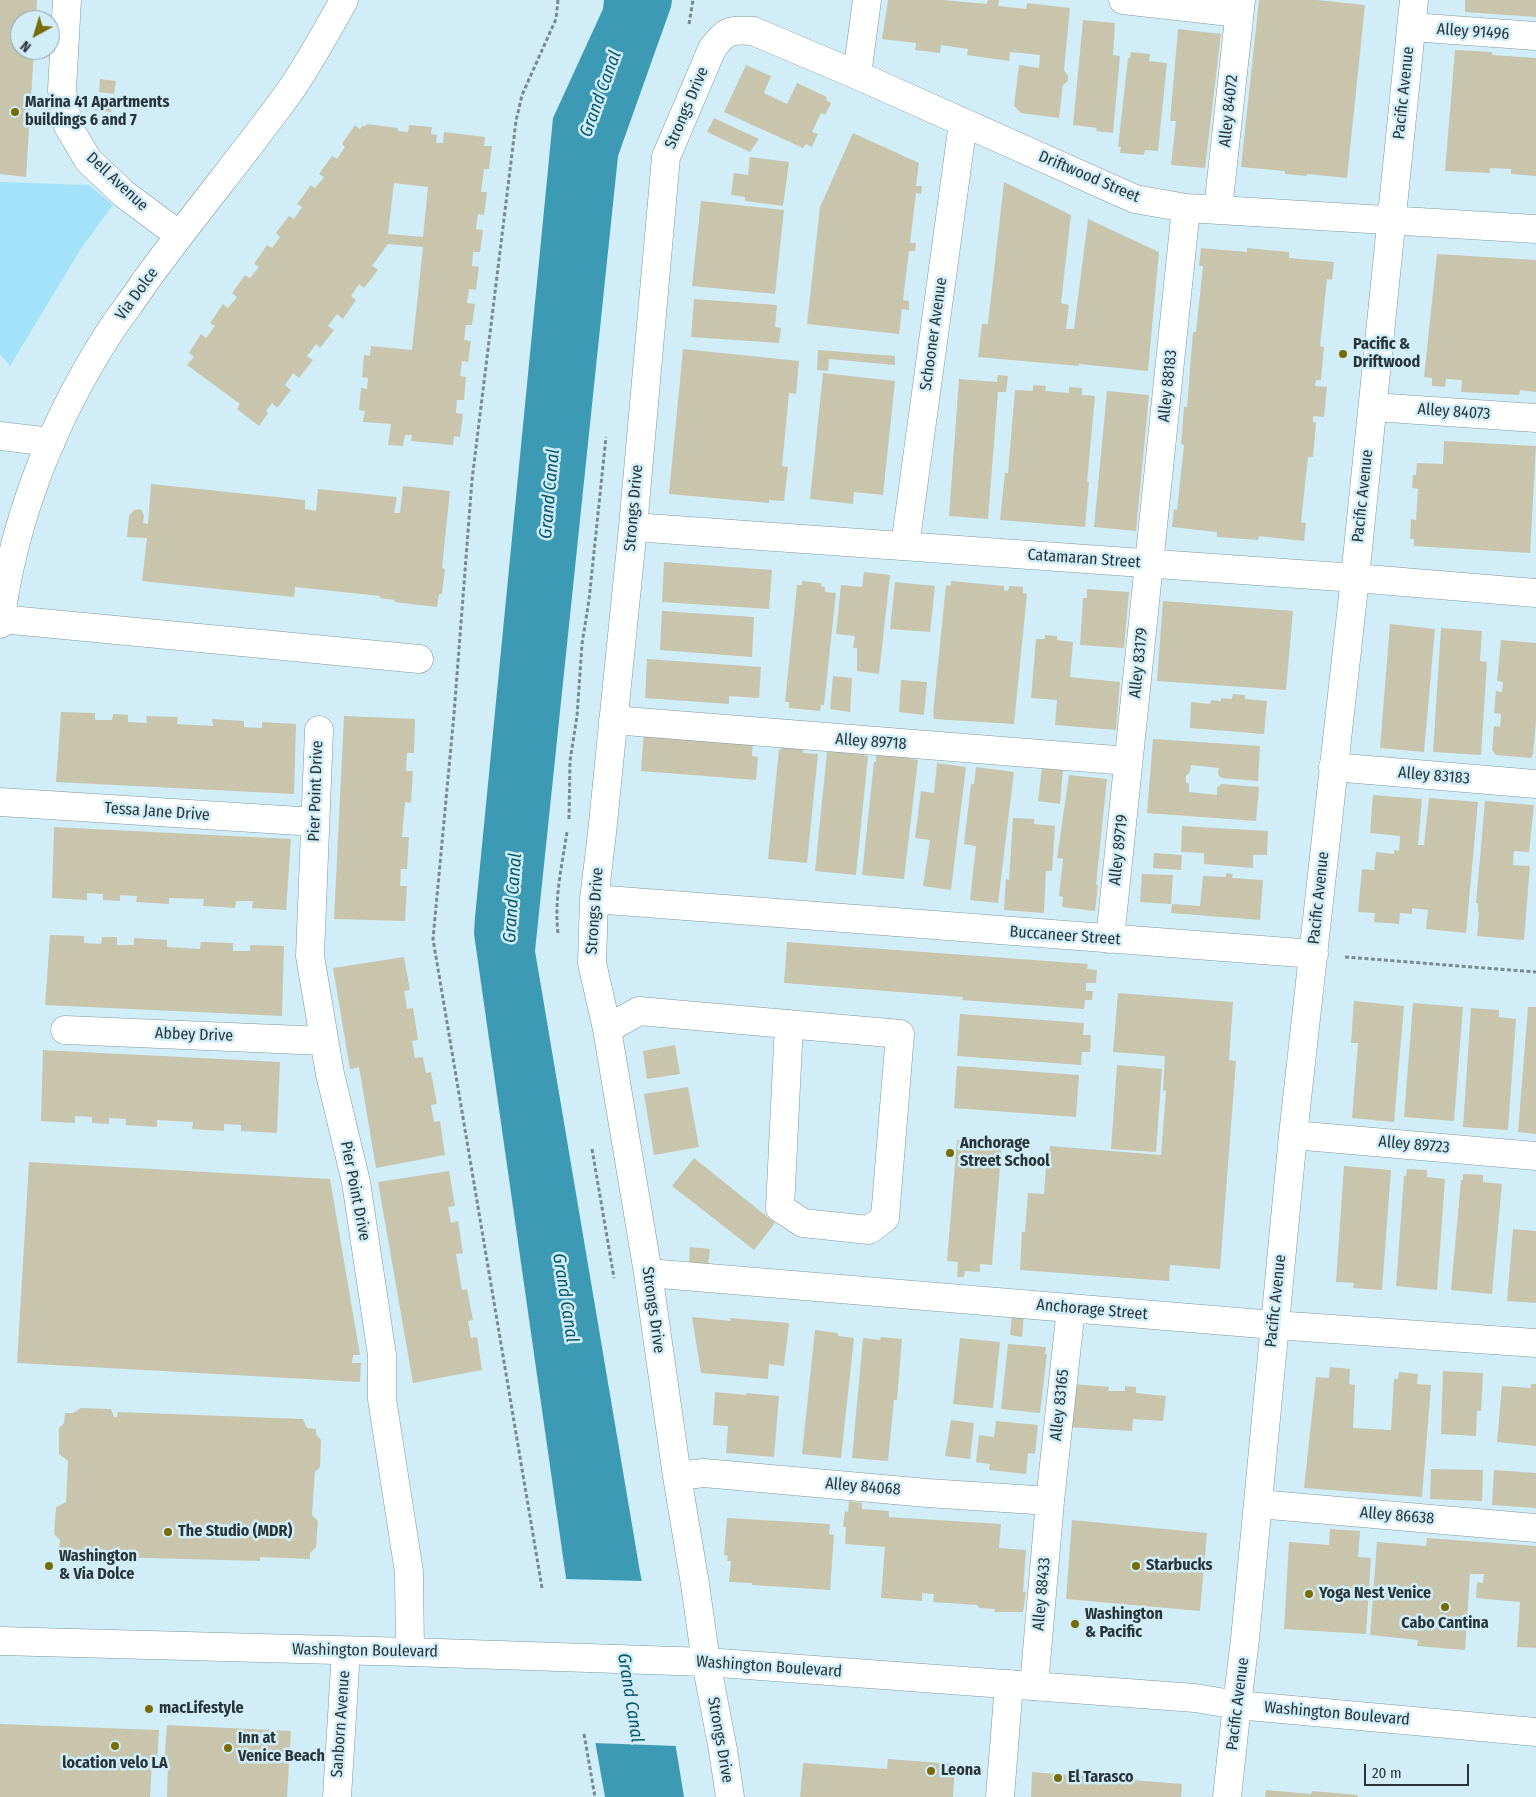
<!DOCTYPE html>
<style>
body{margin:0}
#map{position:relative;width:1536px;height:1797px;overflow:hidden;background:#d1eef8;font-family:"Fira Sans Condensed",sans-serif}
canvas{display:block}
.north{position:absolute;left:10px;top:10px;width:50px;height:50px;box-sizing:border-box;background:#d1eef8;border:1px solid #8da4ab;border-radius:50%;rotate:219deg;font-size:14px;font-weight:700;line-height:20px;text-align:center;color:#283437}
.north::after{content:'';display:block;margin:auto;width:18px;height:22px;background:#786b04;clip-path:polygon(50% 0,100% 100%,50% 72%,0 100%)}
.scale{position:absolute;left:1364px;top:1764px;width:105px;height:22px;box-sizing:border-box;border:2px solid #283437;border-top:0;padding-left:6px;font-size:15px;line-height:18px;white-space:nowrap;color:#283437;-webkit-text-stroke:4px #d1eef8;paint-order:stroke}
</style>
<div id="map">
<canvas width="1536" height="1797"></canvas>
<div class="north">N</div>
<div class="scale">20 m</div>
</div>
<script>
const ctx = document.querySelector('canvas').getContext('2d');
ctx.lineJoin = 'round';
function paint(path, color) { ctx.fillStyle = color; ctx.fill(path, 'evenodd'); }
function trace(path, color, width, dash) { ctx.strokeStyle = color; ctx.lineWidth = width; ctx.lineCap = dash ? 'butt' : 'round'; ctx.setLineDash(dash || []); ctx.stroke(path); }
function drawText(font, color, halo, rows, align = 'center') {
  ctx.font = font + ' "Fira Sans Condensed",sans-serif'; ctx.lineWidth = 5; ctx.setLineDash([]); ctx.textBaseline = 'middle'; ctx.strokeStyle = halo; ctx.fillStyle = color; for (const [text, x, y, turn = 0] of rows) {
    ctx.save(); ctx.translate(x, y); ctx.rotate((+turn || 0) * Math.PI / 180); ctx.textAlign = isNaN(turn) ? turn : align; if (halo) ctx.strokeText(text, 0, 0); ctx.fillText(text, 0, 0); ctx.restore();
  }
}
paint(new Path2D(`
 M0,182L89,185L113,205L82,247L10,366L0,354Z`), '#a3e2f8');
paint(new Path2D(`
 M604,0H672L671,7L618,156L535,951L640,1572L676,1748L684,1797H605L566,1578L474,934L475,917L553,118L603,9Z`), '#3d9ab5');
paint(new Path2D(`
 M564,1579L645,1581L678,1746L593,1743Z`), '#d1eef8');
paint(new Path2D(`
 M0,0H37L36,20H20V50H34L26,177L0,174Z
 M888,0H943L987,4L988,0H999L998,6L1026,9L1027,3L1070,8L1064,70L1068,76V81L1063,85L1059,118L1021,113L1014,106L1019,65L1039,68L1040,55L1010,52L1009,61L967,55L968,49L941,45L940,53L915,50L916,43L882,39Z
 M1259,0H1317L1365,5L1347,178L1307,174V176L1285,174V171L1241,167Z
 M1465,0H1536V17L1465,12Z
 M1083,20L1115,23L1113,55L1120,56L1113,133L1096,131L1097,128L1073,125Z
 M1178,29L1221,34L1205,168L1171,165L1176,121H1170Z
 M1455,50L1492,52V55L1536,58V176L1511,174V169L1490,168V173L1445,171Z
 M1131,52L1150,54L1149,61L1167,63L1158,151L1145,150L1144,155L1120,153L1121,147H1118L1128,58H1130Z
 M746,65L771,76L764,93L787,104L797,83L827,97L826,100L831,103L825,115L821,113L812,132L818,134L812,147L806,144L803,148L724,112Z
 M100,79L116,81L114,94L99,92Z
 M96,96L113,99L111,112L94,110Z
 M714,118L759,139L750,152L707,132Z
 M367,124L398,128V131L408,132L409,125L432,127L431,134L437,135L436,143H443L444,132L485,137L484,146H492L489,169H484L481,192H487L484,215L478,214L476,229L483,230L480,252H473L472,266L479,267L476,290L469,289L467,303L475,304L472,325H466L464,340L471,341L468,362L462,361L460,376L466,377L464,400H457L456,413L463,414L460,437L454,436L453,445L411,441L412,435H405L403,446L388,445L391,424L363,422L365,411L359,410L361,388L367,389L368,378L362,377L364,355L370,356L371,346L412,350L423,247L388,244L372,266L378,270L364,288L359,284L351,296L356,300L343,319L337,314L328,326L334,330L320,348L316,344L307,356L313,360L299,378L293,373L285,385L291,390L277,408L272,403L266,411L268,413L259,426L237,409L240,404L187,365L194,357L189,353L201,334L206,338L215,326L210,323L223,304L228,308L237,297L232,293L245,275L250,278L259,267L254,264L267,245L272,248L280,237L276,233L289,216L294,219L302,207L297,204L311,185L315,188L324,177L319,174L332,156L337,159L345,147L342,144L355,125L360,129L363,125L364,127ZM394,183L428,187L423,237L388,234Z
 M853,133L919,163L916,186H922L921,194L916,193L910,243H916L915,251H909L903,300L909,301V310L902,309L899,334L807,324L820,207Z
 M750,157L789,162L783,206L745,201V197L731,195L734,173L748,175Z
 M1004,182L1071,215L1061,303L1069,305L1066,329H1074L1088,219L1159,252L1148,371L1079,364V366L978,357L982,324H988Z
 M701,201L784,210L775,294L692,286Z
 M1201,248L1247,252V248L1289,252V258L1334,262L1332,280L1327,279L1320,346L1324,347L1321,380H1316L1315,386L1327,387L1324,417L1313,416V422L1316,423L1313,457H1308L1301,522L1306,523L1304,541L1259,536L1258,540L1217,537V532L1172,527L1174,509L1177,510L1184,445L1181,444L1184,407H1187L1193,332H1196L1203,266H1199Z
 M1437,254L1536,260V392L1520,390L1519,395L1461,392L1462,380L1446,379L1445,387L1432,386V378L1424,377Z
 M694,299L777,305L775,327L781,328L779,343L691,337Z
 M683,349L799,361L796,394L789,393L782,466L788,467L784,501L769,500V503L669,494Z
 M818,350L895,356V365L829,359L828,371L817,370Z
 M823,373L895,381L883,495L854,492L853,504L810,499Z
 M998,375L1008,376L1006,392H998L988,519L949,516L959,379L997,382Z
 M1033,385L1046,386L1045,391L1069,393V387L1082,388V395L1095,396L1087,482H1089L1085,527L1000,520L1005,473H1008L1015,390L1033,391Z
 M1107,391L1149,395L1136,531L1094,527Z
 M1444,441L1536,446L1530,553L1414,546V539H1410L1411,519L1416,520L1418,489L1412,488L1413,475H1416L1417,463L1443,464Z
 M151,484L305,500V509L316,511L318,489L397,497L394,513H400L403,486L450,491L442,568L445,569L442,594H439L437,607L394,602L395,600L380,598V596L295,587L294,597L142,581L147,538L127,537L129,516L134,510L141,509L144,516L143,523L148,524Z
 M664,562L772,570L769,609L662,602Z
 M864,572L890,575L879,674L857,671V648H853L855,636L836,634L841,585L862,587Z
 M802,581L821,583V586L825,587V592L836,593L824,705H821L820,711L789,708V702H785L797,585H802Z
 M951,581L1004,586V590L1008,591L1009,586L1023,587V593L1027,594L1014,724L934,719L933,713L946,585L951,586Z
 M895,582L935,586L930,632L890,629Z
 M1087,589L1129,592L1124,648L1080,645L1083,598H1087Z
 M1163,601L1293,611L1286,690L1157,681Z
 M662,611L754,617L752,657L660,650Z
 M1390,624L1435,629L1424,752L1380,748Z
 M1441,628L1482,631L1480,661L1487,662L1481,755L1433,752Z
 M1045,635L1057,636V640L1073,642L1070,677L1120,682L1116,730L1055,725L1057,700L1031,698L1036,639H1045Z
 M1501,640L1536,643V721L1533,754L1531,758L1496,755L1492,750L1494,726L1500,727L1501,714L1494,713L1496,691L1502,692L1503,682L1497,681Z
 M647,659L761,667L759,698L729,696V704L645,698Z
 M833,676L852,678L850,712L830,709Z
 M901,680L927,682L924,715L899,712Z
 M1233,694L1245,695V699L1267,701L1264,734L1190,728L1191,702L1210,704L1211,700L1221,701V698L1232,699Z
 M61,712L95,713V720H112L113,714L128,715V722L147,723L146,716L178,717L177,724L213,726L212,719L244,721V727L262,728V722L296,724L294,794L56,782Z
 M344,716L415,719L414,753H407L406,771H413L411,803L405,802L402,837H409L407,869H401L400,886H407L405,921L334,919Z
 M644,731L753,740L752,756L758,757L756,780L641,771Z
 M1153,739L1260,746L1258,781L1222,778L1218,775L1219,768L1191,765L1190,772L1186,776V782L1189,784V792L1217,795V788L1221,784L1259,787L1256,821L1147,813Z
 M782,743L803,745V753L818,754L807,863L768,859L779,749L781,750Z
 M833,747L865,751L864,756H868L856,875L815,871L827,752H833Z
 M880,749L912,753L911,759L918,760L904,879L862,875L874,762H876V755L880,756Z
 M937,763L966,767L951,890L923,886L930,840L915,838L921,791L934,793Z
 M976,767L1014,772L998,903L970,900L976,846L964,844L971,784H974Z
 M1042,768L1063,770L1060,804L1038,801Z
 M1069,775L1107,779L1096,885H1098L1095,911L1062,907L1063,897L1059,896L1063,859L1057,858Z
 M1373,795L1422,799L1418,845H1424L1429,798L1478,802L1466,933L1426,929L1428,910L1412,908V914L1400,913L1399,924L1374,922L1375,913L1358,912L1362,869L1374,870L1376,852L1394,854V850L1399,851L1400,836L1370,833Z
 M1485,801L1534,805L1529,852L1514,851L1513,865L1530,866L1524,940L1477,936L1479,912H1478V903H1476Z
 M1013,818L1034,819V824L1055,826L1052,871H1046L1044,913L1004,910L1006,879L1009,880Z
 M1182,826L1268,831L1267,855H1253V868L1204,864V853L1181,852Z
 M54,827L291,839L286,910L252,908L253,901H236L235,908L203,906L204,899L169,898V904L136,902L137,896L120,895V901L103,900V894L87,893V900L52,898Z
 M1154,853L1182,855L1181,870L1153,868Z
 M1226,873L1233,874L1232,878L1263,880L1260,920L1171,913L1172,904L1200,906L1203,876L1226,877Z
 M1142,874L1173,875L1171,904L1140,902Z
 M50,935L84,936V943L101,944L102,937H117V945H134V938L167,940V947L200,949L201,942L233,943V951H250V945L284,946L282,1016L45,1005Z
 M787,942L1088,964L1087,969L1097,970L1096,983H1086V991H1093L1092,1000H1085L1084,1009L962,1000L963,997L784,983Z
 M404,957L410,990L404,991L407,1009L413,1008L418,1040L412,1041L415,1058L423,1057L426,1073L431,1072L437,1104L431,1105L434,1122L440,1121L445,1155L376,1168L359,1067L350,1069L333,968Z
 M1118,993L1233,1002L1229,1060L1236,1061L1220,1269L1170,1265L1169,1281L1020,1270L1022,1232H1025L1028,1193L1044,1194L1047,1155H1049L1050,1146L1161,1155L1166,1091L1163,1090L1165,1056L1113,1052Z
 M1354,1001L1404,1006L1394,1122L1352,1118L1358,1043H1351Z
 M1413,1003L1463,1007L1454,1121L1404,1117Z
 M1528,1007H1536V1134L1518,1132Z
 M1471,1008L1499,1010V1017L1516,1019L1508,1130L1463,1127Z
 M960,1014L1084,1023L1083,1035H1091L1090,1052H1082L1081,1065L957,1056Z
 M675,1045L680,1074L647,1079L643,1051Z
 M43,1050L280,1062L277,1133L241,1131V1125L224,1124V1131L192,1129L193,1122L157,1120V1127L126,1125V1119L109,1118V1124L92,1123V1117L75,1116V1123L41,1121Z
 M1117,1065L1162,1069L1156,1152L1111,1149Z
 M957,1066L1079,1075L1076,1117L954,1108Z
 M688,1087L699,1147L654,1155L644,1094Z
 M957,1140L1002,1143L992,1265L980,1264V1272L965,1271L964,1277H957L958,1262L947,1261Z
 M694,1158L775,1223L754,1250L672,1186Z
 M29,1162L330,1179L360,1355H353L352,1363H361L360,1382L17,1363Z
 M1344,1166L1391,1170L1382,1290L1353,1288L1354,1283L1336,1282Z
 M1407,1169L1427,1170V1177L1445,1179L1437,1290L1396,1286L1404,1176H1406Z
 M449,1171L455,1206L448,1207L451,1223L458,1221L463,1253L456,1254L462,1290L467,1289L473,1320L468,1321L471,1338L477,1337L482,1370L413,1383L378,1182Z
 M1463,1174L1483,1175V1182L1502,1184L1492,1294L1451,1290L1461,1180H1463Z
 M1513,1229L1536,1231V1303L1507,1301Z
 M690,1247L710,1249L708,1264L689,1263Z
 M1012,1314H1024L1022,1337L1010,1335Z
 M692,1317L731,1321L730,1318L789,1323L784,1366L769,1364L768,1379L701,1373Z
 M815,1330L838,1333V1336L854,1338L841,1458L802,1454Z
 M881,1337L902,1339L897,1400H894L888,1461L852,1458L863,1338L880,1340Z
 M960,1338L1000,1342L993,1408L953,1404Z
 M1008,1344L1046,1347L1045,1354H1047L1040,1413L1001,1409Z
 M1330,1367L1350,1369L1349,1384L1355,1385L1353,1428L1391,1430L1394,1379H1398L1399,1372L1418,1374L1417,1384L1431,1385L1422,1497L1304,1488L1316,1377L1329,1378Z
 M1443,1371L1483,1373L1481,1411H1477L1476,1436L1441,1434Z
 M1072,1384L1109,1387L1108,1391H1125V1386L1136,1387V1393L1166,1396L1163,1421L1133,1419L1132,1431L1068,1427Z
 M1531,1384H1536V1446L1497,1442L1502,1386L1531,1388Z
 M715,1392L746,1395V1393L779,1396L774,1457L726,1453L728,1426L713,1425Z
 M81,1408L111,1409L114,1417H117L118,1412L303,1419L307,1428L316,1429V1434L321,1440L320,1467L315,1472L312,1515L318,1521L316,1547L310,1553V1559L260,1557V1561L111,1557V1553H106L102,1557L74,1555L66,1549L59,1548L60,1540L54,1534L56,1507L66,1502L68,1461L59,1454V1428L64,1423L65,1413H73Z
 M951,1420L974,1423L970,1459L945,1456Z
 M996,1421L1038,1425L1035,1454L1028,1453L1026,1474L989,1470L990,1464L976,1462L979,1435L994,1437Z
 M1431,1469L1483,1470L1482,1501L1430,1499Z
 M1494,1470L1536,1473V1508L1492,1505Z
 M849,1501L862,1503V1509L889,1511V1517L1001,1524L999,1548L1026,1550L1023,1592H1026L1023,1612H994L995,1609L979,1608L977,1605L933,1602L934,1594L922,1593V1601L881,1598L885,1547L845,1544L846,1527H843L845,1511L848,1512Z
 M727,1518L830,1524L829,1534L834,1535L830,1590L752,1585V1583L729,1582L731,1561H727L728,1556L724,1555Z
 M1072,1520L1207,1533L1200,1611L1066,1599Z
 M1330,1529L1360,1531L1358,1557L1371,1558L1366,1634L1284,1629L1289,1542L1329,1545Z
 M1427,1538L1536,1546V1648L1517,1647L1520,1602L1476,1598L1477,1582L1483,1583L1484,1574H1470L1465,1650L1417,1646L1418,1640L1370,1635L1377,1542L1426,1546Z
 M0,1724L159,1730L157,1763L152,1762L150,1797H0Z
 M167,1725L291,1731L287,1797H167L168,1765H164Z
 M888,1759L955,1764L953,1797H800L803,1763L887,1769Z
 M1032,1772L1182,1784L1181,1797H1031Z
 M1266,1790L1311,1794L1312,1791L1358,1795V1797H1265Z`), '#c8c5ac');
const minor = new Path2D(`
 M67,0L62,90L68,126L88,160L124,194L179,235
 M1123,0L1239,13
 M1414,0L1355,578L1293,1135L1245,1639L1237,1705L1536,1732
 M1411,27L1536,36
 M857,75L867,0
 M1218,209L1241,0
 M1373,407L1536,418
 M0,436L51,442
 M633,527L1355,578L1536,593
 M905,546L963,123
 M0,619L419,659
 M0,624C13,520 53,420 109,333C120,316 133,300 144,283C191,218 243,156 290,91C310,62 327,31 344,0
 M613,720L1128,761
 M319,730L310,956L330,1074L356,1182L382,1355V1399L409,1572L410,1652
 M1333,767L1536,784
 M0,802L315,822
 M594,899L1314,954
 M1110,939L1186,208
 M607,1029L639,1011L900,1034L885,1218L869,1230L803,1223L780,1208L789,1024
 M65,1030L324,1041
 M1293,1135L1536,1156
 M648,1273L1274,1325L1536,1343
 M677,1476L704,1473L927,1493L1050,1501
 M1258,1504L1536,1528
 M1034,1686L1050,1501L1071,1308
 M337,1797L346,1651
 M730,1797L723,1750L706,1662L695,1584L677,1476L648,1273L607,1029L592,963L594,899L602,833L633,527L666,157L712,49C725,31 730,29 753,31L857,75L1135,199L1186,208L1536,229
 M1000,1797L1009,1684`);
const major = new Path2D(`
 M0,1641L410,1652L706,1662L1195,1698L1237,1705L1227,1797`);
trace(minor, '#7c97a0', 29);
trace(major, '#7c97a0', 29);
trace(new Path2D(`
 M689,24L693,0
 M569,819L570,761L577,716L582,644L589,600L606,437
 M558,933C554,899 562,865 567,832
 M1345,957L1536,972
 M592,1149L614,1278
 M542,1588L433,939L454,714L472,480L516,121L522,95L556,19L558,0
 M584,1734L595,1797`), '#778a91', 3, [4, 2.5]);
trace(minor, '#fff', 28);
trace(major, '#fff', 28);
for (const [x, y, r, color] of [
 [15,112,5,"#786b04"],
 [1343,354,5,"#786b04"],
 [950,1153,5,"#786b04"],
 [168,1532,5,"#786b04"],
 [49,1566,5,"#786b04"],
 [1136,1566,5,"#786b04"],
 [1309,1594,5,"#786b04"],
 [1445,1607,5,"#786b04"],
 [1075,1624,5,"#786b04"],
 [149,1709,5,"#786b04"],
 [115,1746,5,"#786b04"],
 [228,1748,5,"#786b04"],
 [931,1771,5,"#786b04"],
 [1058,1778,5,"#786b04"]
]) { const dot = new Path2D(); dot.arc(x, y, r, 0, 2 * Math.PI); ctx.fillStyle = color; ctx.fill(dot); trace(dot, '#d1eef8', 2); }
drawText('16px', '#283437', '#d1eef8', [
 ["Alley 91496",1473,32,4],
 ["Pacific Avenue",1404,93,-84],
 ["Strongs Drive",687,108,-67],
 ["Alley 84072",1229,111,-84],
 ["Driftwood Street",1089,177,23],
 ["Dell Avenue",117,182,43],
 ["Via Dolce",137,294,-54],
 ["Schooner Avenue",934,334,-82],
 ["Alley 88183",1168,386,-84],
 ["Alley 84073",1454,412,4],
 ["Pacific Avenue",1363,496,-84],
 ["Strongs Drive",634,508,-85],
 ["Catamaran Street",1084,559,4],
 ["Alley 83179",1139,663,-84],
 ["Alley 89718",871,742,4],
 ["Alley 83183",1434,776,5],
 ["Pier Point Drive",316,791,-88],
 ["Tessa Jane Drive",157,812,4],
 ["Alley 89719",1119,850,-84],
 ["Pacific Avenue",1319,898,-84],
 ["Strongs Drive",595,911,-86],
 ["Buccaneer Street",1065,936,4],
 ["Abbey Drive",194,1035,2],
 ["Alley 89723",1414,1145,5],
 ["Pier Point Drive",355,1191,79],
 ["Pacific Avenue",1276,1301,-84],
 ["Strongs Drive",653,1310,82],
 ["Anchorage Street",1092,1310,5],
 ["Alley 83165",1060,1405,-84],
 ["Alley 84068",863,1487,5],
 ["Alley 86638",1397,1516,5],
 ["Alley 88433",1042,1594,-85],
 ["Washington Boulevard",365,1651,1],
 ["Washington Boulevard",769,1667,4],
 ["Pacific Avenue",1238,1704,-83],
 ["Washington Boulevard",1337,1714,5],
 ["Sanborn Avenue",341,1724,-86],
 ["Strongs Drive",720,1740,80]
]);
drawText('bold 16px', '#283437', '#d1eef8', [
 ["Marina 41 Apartments",25,103],
 ["buildings 6 and 7",25,121],
 ["Pacific &",1353,345],
 ["Driftwood",1353,363],
 ["Anchorage",960,1144],
 ["Street School",960,1162],
 ["The Studio (MDR)",178,1532],
 ["Washington",59,1557],
 ["& Via Dolce",59,1575],
 ["Starbucks",1146,1566],
 ["Yoga Nest Venice",1319,1594],
 ["Washington",1085,1615],
 ["& Pacific",1085,1633],
 ["Cabo Cantina",1445,1624,"center"],
 ["macLifestyle",159,1709],
 ["Inn at",238,1739],
 ["Venice Beach",238,1757],
 ["location velo LA",115,1764,"center"],
 ["Leona",941,1771],
 ["El Tarasco",1068,1778]
], 'left');
drawText('italic 18px', '#05566a', '#d1eef8', [
 ["Grand Canal",601,94,-70],
 ["Grand Canal",550,494,-85],
 ["Grand Canal",513,898,-86],
 ["Grand Canal",565,1298,81],
 ["Grand Canal",630,1698,81]
]);
</script>
